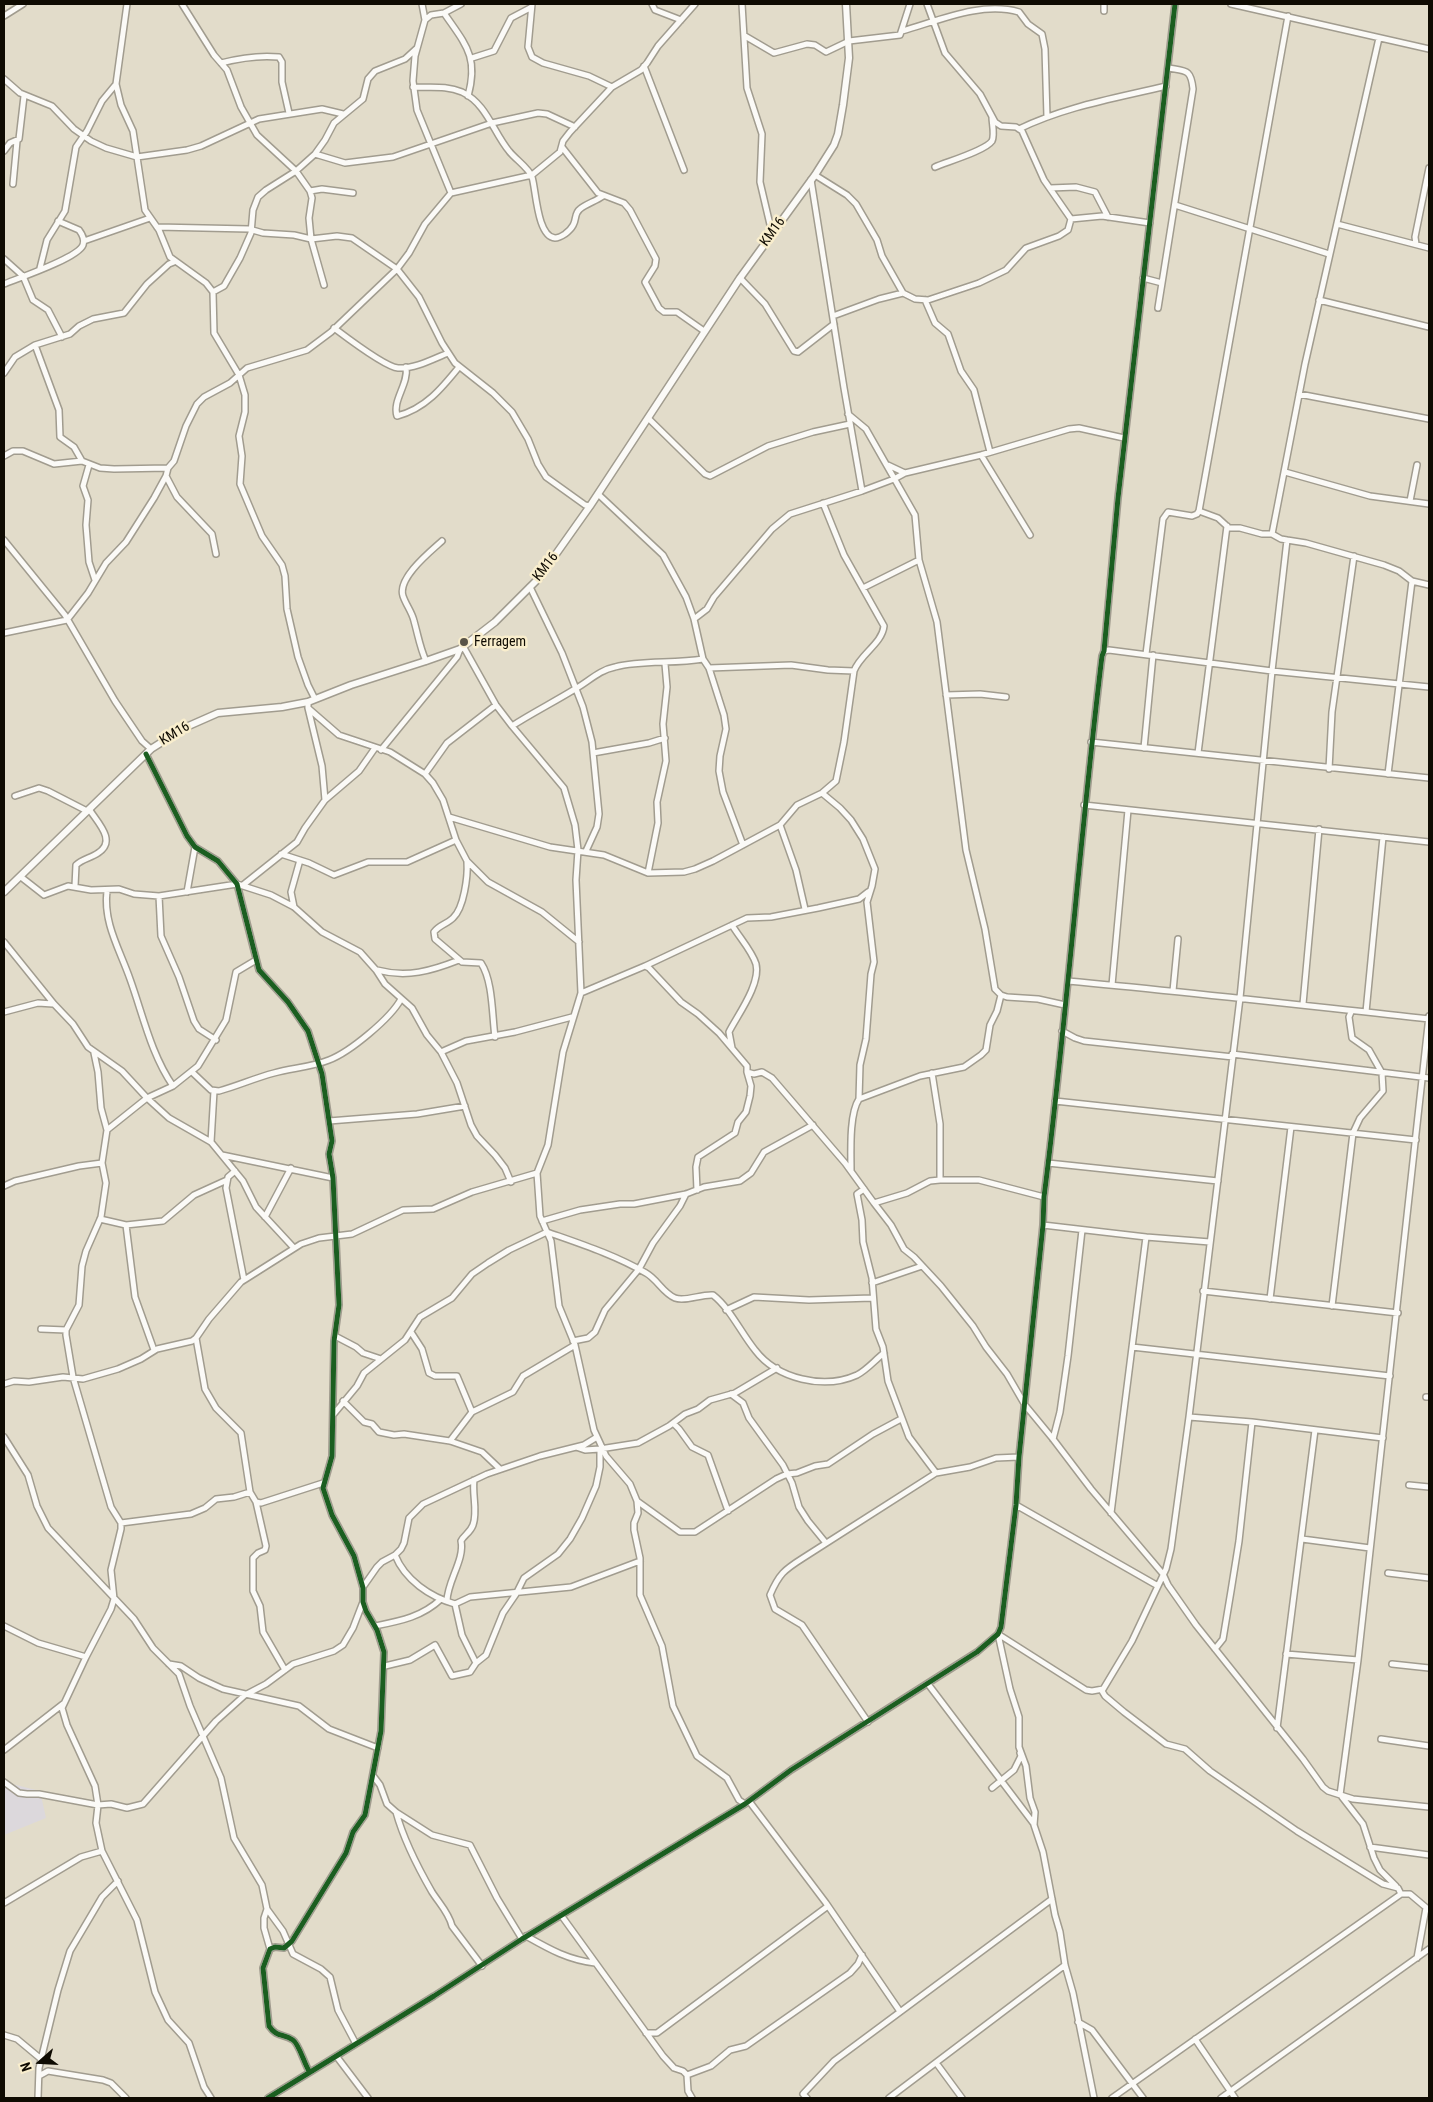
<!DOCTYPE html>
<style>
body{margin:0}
#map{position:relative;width:1433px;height:2102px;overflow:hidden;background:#e2dcca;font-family:"Roboto Condensed",sans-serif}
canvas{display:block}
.frame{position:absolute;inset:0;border:5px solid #0f0b02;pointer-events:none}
.north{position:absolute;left:15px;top:2037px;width:50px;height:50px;-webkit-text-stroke:4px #f9eecd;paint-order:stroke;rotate:251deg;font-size:14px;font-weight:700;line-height:20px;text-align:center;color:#0f0b02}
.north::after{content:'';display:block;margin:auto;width:18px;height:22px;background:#0f0b02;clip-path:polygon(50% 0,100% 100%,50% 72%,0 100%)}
</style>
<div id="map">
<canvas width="1433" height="2102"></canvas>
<div class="frame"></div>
<div class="north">N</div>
</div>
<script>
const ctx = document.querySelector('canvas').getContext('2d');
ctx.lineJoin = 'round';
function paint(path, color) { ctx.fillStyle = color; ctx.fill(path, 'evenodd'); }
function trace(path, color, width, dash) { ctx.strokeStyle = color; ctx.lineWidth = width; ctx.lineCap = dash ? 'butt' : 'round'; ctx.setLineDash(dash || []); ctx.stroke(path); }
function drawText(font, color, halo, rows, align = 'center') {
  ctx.font = font + ' "Roboto Condensed",sans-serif'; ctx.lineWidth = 5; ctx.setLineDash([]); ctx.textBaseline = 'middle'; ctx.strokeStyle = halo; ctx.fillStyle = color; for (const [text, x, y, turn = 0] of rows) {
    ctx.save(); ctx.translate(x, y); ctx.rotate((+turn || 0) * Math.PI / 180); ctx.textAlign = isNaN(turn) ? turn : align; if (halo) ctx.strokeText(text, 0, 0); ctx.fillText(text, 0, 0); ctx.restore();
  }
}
paint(new Path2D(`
 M4,1782L40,1791L46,1818L4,1835Z`), '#dcd8dc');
const minor = new Path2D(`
 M127,4L116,84L121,105L133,131L145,210L159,230L170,257L206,283L213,292L214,333L239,375L245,395V412L239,436L242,456L240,484L262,536L282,565L285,576L287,609L298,657L308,685L315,699
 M182,4L214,55L227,70L241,107L257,135L296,171L310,191L312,198L309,218L311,239L324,285
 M422,4L425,20
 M532,4L528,47L532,57L543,63L589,76L612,87
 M652,4L655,10L681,20
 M742,4L747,88L762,134L760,182L772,233
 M1231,4L1429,49
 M1104,11V4
 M444,13C465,44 479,56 468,96
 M4,16L23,4
 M902,31C938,21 981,1 1019,12L1028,24L1042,34L1045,49L1047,117
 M745,36L774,53L807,44L815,45L826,52L849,41L900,35L910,4
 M1379,38L1305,364L1272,534L1281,539L1287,540L1272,671L1240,998L1189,1417L1171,1549L1166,1569L1132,1641L1102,1691L1105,1696L1124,1712L1166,1744L1185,1749L1210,1771L1297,1831L1383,1884L1398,1888L1401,1894
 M472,58L494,51L511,18L530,8
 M221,63C240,58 259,55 279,57L282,62V82L289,113
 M644,66L684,170
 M4,79L20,93L52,106L74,129L91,141L106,148L137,157L187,150L201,146L259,119L322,109L343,114
 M413,87C430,88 446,85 462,92C487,104 493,132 509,151C515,159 529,168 532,177C536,189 537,237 555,238C559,238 562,236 565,234C580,223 572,215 580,209C586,204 596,201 603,196
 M1019,129C1066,106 1117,98 1166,86
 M562,147L598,193L624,203L630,210L656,259L655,266L645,282L659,308L664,312H677L704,331
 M4,151L10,143L19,139L24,96
 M315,154L345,163L393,157L492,123L538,113L547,114L575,127
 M935,167C946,162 985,151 992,141C995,135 992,123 992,117
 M815,175L847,195L856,204L877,240L882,256L903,293L915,299L928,300L979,283L1006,270L1026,248L1059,236L1068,230L1071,219L1044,180L1022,131L1016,127L1001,126L995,122L980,94L945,53L927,4
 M811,180L844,388L862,491
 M13,184L17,141
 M1050,188L1076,187L1095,192L1108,217
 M310,191L322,189L353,193
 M451,193L417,110L413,81L415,56L425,20L431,15L444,13L461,4
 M1175,205L1329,254
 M1071,219L1102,216L1150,223
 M1337,224L1429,248
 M157,227L249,229L263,233L294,235L311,239L337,236L352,238L397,269L419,297L442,343L455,363L493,393L512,412L528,439L538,464L546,477L585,505L590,506
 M84,241L150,218
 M1416,244L1415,237L1429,168
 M4,259L23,276L33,300L48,310L62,337
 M40,268L47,240L65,211L76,147L87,131L102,101L116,84
 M740,278L765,304L794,351L798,352L834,324
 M1143,278L1162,283
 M4,284C19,278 78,258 83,245C85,240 82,234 79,230L58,221
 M213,292L224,286L240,258L251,233L253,210L258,197L266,190L296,171L315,154L325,140L334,123L363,99L368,79L375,71L405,59L417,48
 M925,300L935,323L948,334L961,371L974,390L990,452
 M1319,300L1429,327
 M1158,308L1193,89C1191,69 1186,71 1169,68
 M833,316L879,299L903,293
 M334,328C346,337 385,367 398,368C415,369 433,359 448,353
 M35,345L59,410L60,437L74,447L82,461
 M406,367C409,384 392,400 397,416C425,409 442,388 459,367
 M4,373L15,357L35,345L70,334L79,326L93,319L124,313L147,284L169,264L174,262
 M1299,394L1429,419
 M848,414L866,429L915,515L919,560L937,622L966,850L985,929L995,989L1001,995L1007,997L1038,999L1065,1005
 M648,418L705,474L710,476L768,446L813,432L850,424
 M981,455L1030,535
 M4,456L13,451H23L54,464L82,461L100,468L114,469L168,468L174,461L186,426L197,404L204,397L230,383L247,368L307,350L331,332L397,269L409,253L425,224L451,193L532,175L560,152L563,141L570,132L612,87L641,70L647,63L658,46L695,4
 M89,465L83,486L88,500L86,525L89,562L95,580
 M888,465L905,473
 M1285,472L1370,496L1429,504
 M166,476L177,497L212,534L216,554
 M598,494L663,555L686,597L694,619L703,659L709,668L724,715L726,729L720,756L719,771L723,792L743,845
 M1410,501L1417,465
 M1199,511L1218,518L1229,528H1240L1262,534H1272
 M4,540L65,615L115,701L142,741L151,749
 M1287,540L1306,543L1384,565L1399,571L1412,581L1429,585
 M530,587L562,653L583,707L592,742L599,814L597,827L586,851
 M863,588L919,560
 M694,619L707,609L714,597L772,529L790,514L862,491L894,479L905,473L981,455L1069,429L1079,428L1124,438
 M4,633L67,620L88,593L106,563L126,542L154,498L166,476L168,468
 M463,646L496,705L512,726L564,788L575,825L578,850L576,880L581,993L563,1052L548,1145L537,1173L540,1216L551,1241L559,1306L575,1345L594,1430L606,1456L630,1484L637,1501L638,1513L634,1523V1530L640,1558V1595L662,1646L673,1706L697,1756L727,1778L739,1800L745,1804
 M1104,651L1109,650L1272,671L1429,687
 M1146,654L1163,519L1168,512L1192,516L1197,514L1199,511L1288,16
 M426,661C420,648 418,635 414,621C412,612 406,605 403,596C397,578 431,551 442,541
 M709,668L791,665L828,670L854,671
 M946,695L980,694L1006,697
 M308,702V708L339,735L390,752L425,774L433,783L443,800L456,840L467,861L488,882L542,912L579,942
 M308,708L322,766L325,800
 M512,726C532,713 554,702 575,689C588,682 599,670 615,667C642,660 674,664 703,659
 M1091,742L1429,778
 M1144,748L1153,655
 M381,750L457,657L460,649
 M593,753L649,743L665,738
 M1198,753L1227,526
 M146,754L187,836L195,847L218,861L237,884L259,970L288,1002L308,1031L322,1074L332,1141L329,1154L333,1178L339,1305L334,1341L332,1456L323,1488L332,1515L354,1556L363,1588V1602L366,1611L377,1630L384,1652L381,1731L365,1815L353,1832L346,1853L292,1941L284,1948L275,1947L270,1949L263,1968L269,2026C277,2038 283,2033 293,2040C299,2044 304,2063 309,2071
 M1329,769L1332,712L1354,556
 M425,774L447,743L496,705
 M1388,774L1412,581
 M822,793L840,808L851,820L863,839L875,869L872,886L867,902L874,962L871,974L866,1039L860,1065L859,1099
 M15,796L39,788L48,791L87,811
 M1084,805L1429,842
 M449,817L550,847L604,855L648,873L684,872L695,869L713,861L780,825L797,805L822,793L836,781L844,742L854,671C860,654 882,644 884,626L844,555L823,503
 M780,825L796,870L805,909
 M281,854L309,863L334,875L368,862H407L456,840
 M467,862C468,876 464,908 453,918C447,924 439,925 434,932L435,939L462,962L481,963C493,981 492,1015 495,1037
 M648,873L658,823L657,802L666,761L663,724L667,687L665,664
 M21,877L44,895L68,886L91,890L119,889L134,894L159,896L237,884L271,895L294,907L322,932L360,952L376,970L385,984L412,1008L427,1035L441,1052L457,1083L471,1125L477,1136L495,1155L505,1168L511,1182
 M243,885L297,842L305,828L325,800L359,771L375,748
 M75,886L76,865C82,859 91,858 98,853C117,841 98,823 89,809
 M107,891C103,923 120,950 130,979C143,1015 151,1054 173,1086
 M187,892L195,847
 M159,896L161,936L179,977L194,1021L199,1029L216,1040
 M294,907L291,892L300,860
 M732,925C739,937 752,951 756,964C761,984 737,1016 729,1032L732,1048
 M4,942L54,1004L73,1024L88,1047L122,1071L147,1098L169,1118L211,1142L243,1181L256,1207L294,1248
 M645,966L747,918L771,917L818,908L859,899L868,892
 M377,970C407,978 431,971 459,960
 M1068,981C1188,992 1308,1006 1429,1019
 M1112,985L1128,810
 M1173,991L1178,939
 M581,993L645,966L649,968L681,1002L698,1014L719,1033L747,1066V1072L754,1074L762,1072L772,1078L845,1163L874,1203L907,1193L930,1181L940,1180H979L1044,1197
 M1303,1004L1319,829
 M4,1012L38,1003L53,1004
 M1366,1012L1383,837
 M1062,1031L1075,1038L1084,1041L1233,1057
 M441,1052L466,1041L515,1032L572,1017
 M94,1053L98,1072L101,1108L107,1130L102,1163L106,1183L101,1217L86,1251L82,1266L79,1305L66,1330V1335L73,1377L111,1507L121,1523V1529L111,1570L114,1599L111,1609L86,1657L62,1708L67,1725L95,1786L98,1805L96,1823L102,1851L137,1920L155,1992L168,2020L189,2043L204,2087L211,2098
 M1232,1054L1429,1078
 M192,1072L211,1090L219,1091C237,1086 255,1078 274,1073C292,1068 312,1067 329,1060C350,1052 391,1018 401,999
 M932,1073L940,1124V1180
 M1055,1101L1416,1140
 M329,1121L417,1114L465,1106
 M107,1130L147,1098L173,1086L198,1066L226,1020L236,972L256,960
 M211,1142L214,1091
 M222,1155L333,1178
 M1048,1163L1218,1181
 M851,1170C851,1152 849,1114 859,1099L920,1076L964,1067L981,1055L986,1050L990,1025L997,1011L1001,995
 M235,1171L228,1177L226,1188L244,1280
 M4,1186L15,1181L79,1166L102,1163
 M864,1189L857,1194L862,1220L863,1242L872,1278L876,1329L883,1347L888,1381L909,1437L936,1473
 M697,1190L696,1167L698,1157L735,1133L738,1122L746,1112L750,1096L751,1086L747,1072
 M874,1203L891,1225L904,1249L914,1257L941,1286L973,1326L986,1347L1007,1374L1025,1405L1053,1439L1091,1489L1163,1574L1168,1585L1196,1625L1303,1759L1323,1787L1328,1791L1353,1799L1429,1807
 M265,1217L291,1168
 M100,1219L126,1225L163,1221L194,1195L227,1180
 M542,1221L580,1210L620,1204H634L686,1194L704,1187L740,1181L751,1173L764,1152L813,1125
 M126,1225L135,1297L154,1350
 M1043,1225L1146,1237L1210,1242
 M872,1283L922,1266
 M1203,1291L1398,1313
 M1270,1299L1291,1127
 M1332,1306L1353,1133L1360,1118L1383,1091L1382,1073L1369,1050L1352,1038L1349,1017L1351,1012
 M726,1310L754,1297L809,1300L872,1298
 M41,1329L66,1330
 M411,1332L422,1349L429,1373L435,1376H457L472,1412
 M335,1336L356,1347L363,1353L381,1359
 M196,1338L205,1389L216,1408L241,1433L250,1492L256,1502L261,1503L323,1483
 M573,1341L588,1338L595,1332L605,1310L639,1269L653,1243L680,1206L686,1194
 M1132,1347L1390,1376
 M4,1384L14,1381L29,1382L63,1377L83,1379L118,1369L141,1359L157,1349L192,1341L196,1338L209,1319L241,1282L301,1244L319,1238L352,1234L403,1210L433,1209L472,1192L537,1173
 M731,1394L743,1403L749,1418L783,1465L792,1483L799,1507L808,1521L826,1543
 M1426,1397H1429
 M343,1401L364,1422L372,1424L379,1432L394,1435L404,1434L450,1441L482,1452L500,1469
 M333,1415L357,1386L364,1373L405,1340L420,1317L452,1298L472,1274L488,1263L509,1250L547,1232C581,1244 615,1255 646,1273C657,1279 663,1293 675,1298C685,1302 701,1294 713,1295C730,1308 741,1333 755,1350C777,1379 824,1390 857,1375C867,1370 875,1360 884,1353
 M1189,1417L1252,1422L1383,1438
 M673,1423L679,1429L692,1447L708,1455L728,1511
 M4,1437L28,1475L37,1506L48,1528L134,1619L153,1648L179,1674L190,1706L221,1778L234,1838L262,1885L267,1909L264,1918V1928L270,1949
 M1053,1439L1060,1412L1068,1356L1082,1230
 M450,1441L472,1412L513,1392L523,1376L575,1345
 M576,1447L585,1450L600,1449L638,1443L669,1426L685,1414L698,1409L710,1400L735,1393L777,1368
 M1409,1485L1429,1487
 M637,1501L680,1532H695L776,1479L787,1474L797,1473L815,1466L828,1464L873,1434L901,1419
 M256,1502L266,1546L265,1550L258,1553L253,1558V1591L260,1606L263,1632L285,1670
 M1016,1505L1158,1586
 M1111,1513L1146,1237
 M121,1523L191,1514L205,1508L216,1499L234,1497L250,1492
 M1302,1539L1370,1548
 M395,1555C405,1580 430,1597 455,1604L470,1597L571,1587L640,1561
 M1388,1573L1429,1578
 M363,1587L377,1567L382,1562L395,1555L401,1549L404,1543L409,1518L423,1504L487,1474L540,1456L584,1445L597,1437
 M447,1601C447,1582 465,1559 461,1541C464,1535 470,1533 473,1525C478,1511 472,1495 474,1480
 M455,1604L462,1635L476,1663
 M4,1626L38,1643L86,1657
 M375,1626C400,1621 422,1617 441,1599
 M998,1634L1010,1689L1019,1717V1747L1026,1766L1030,1798L1035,1812L1034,1825L1043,1852L1055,1915L1060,1932L1065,1965L1073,1993L1094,2098
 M998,1634L1086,1690L1092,1691L1103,1689
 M1215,1649L1223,1639L1231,1591L1239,1541L1252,1422
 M1286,1654L1358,1660
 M169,1664L181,1666L199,1678L223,1689L299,1706L329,1729L378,1748
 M1392,1664L1429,1668
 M385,1666L410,1660L435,1645L452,1676L470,1672L476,1663L486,1655L503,1613L516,1594L524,1578L558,1554L570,1539L582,1518L596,1486L600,1467V1449
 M928,1684L1034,1824
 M868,1722L802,1625L775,1609L770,1595C779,1574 784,1570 803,1558L936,1473L970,1467L996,1458L1019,1457
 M1277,1728L1315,1430
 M1381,1739L1429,1746
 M4,1750L63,1704
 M374,1777L380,1785L387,1804L396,1812L432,1835L470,1845L497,1898L522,1939
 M4,1782L19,1793L27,1794H39L98,1805L111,1804L127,1808L143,1804L216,1721L245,1695L266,1684L293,1664L334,1651L343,1645L353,1628L363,1602
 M992,1788L1014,1770L1021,1756L1020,1753
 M1340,1795L1358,1660L1429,1016
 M1342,1797L1363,1824L1374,1858L1380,1870L1396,1886
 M749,1801L826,1903L899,2010
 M396,1812C404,1841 417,1866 432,1892C439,1903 449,1913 452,1926L482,1966
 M1370,1847L1429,1855
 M4,1903L81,1857L102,1851
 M267,1909L283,1931L293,1954L321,1969L330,1977L338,2010L356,2044
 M561,1915L663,2056L674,2068L683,2071L687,2075L688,2091L692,2098
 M526,1936C549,1949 568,1960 595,1963
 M1417,1958L1426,1908
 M1078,2022L1092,2030L1143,2098
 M646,2033H657L828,1906
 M4,2035L17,2039L41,2059
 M1195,2039L1235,2098
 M337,2057L368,2098
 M937,2064L962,2098
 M687,2075L711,2066L730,2050L746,2046L850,1973L858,1964L862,1955
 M39,2076L48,2071L103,2080L111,2083L126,2098
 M38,2098L39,2068L58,1990L70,1951L102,1897L118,1881
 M268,2098L434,1996L522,1939L745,1804L791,1770L977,1652L998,1634L1001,1627L1016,1505L1019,1457L1043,1225L1044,1197C1067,1017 1080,836 1102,656L1104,651L1118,498L1175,4
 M807,2098L803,2094L834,2061L1052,1899
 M889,2098L1065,1965
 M1112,2098L1401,1894H1410L1429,1910
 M1221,2098L1429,1949`);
const tertiary = new Path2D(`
 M4,892L151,749L184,728L218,713L282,707L308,702L351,685L426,661L460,649L495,622L539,578L590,506L740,278L815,175L834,145L838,134L843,105L849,58L846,4`);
trace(minor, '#a19c8f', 8);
trace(tertiary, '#a19c8f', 9);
trace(minor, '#fbfaf7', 5);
trace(tertiary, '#fbfaf7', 6);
trace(new Path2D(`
 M146,754L187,836L195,847L218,861L237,884L259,970L288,1002L308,1031L322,1074L332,1141L329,1154L333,1178L339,1305L334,1341L332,1456L323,1488L332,1515L354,1556L363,1588V1602L366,1611L377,1630L384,1652L381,1731L365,1815L353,1832L346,1853L292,1941L284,1948L275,1947L270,1949L263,1968L269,2026C277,2038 283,2033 293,2040C299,2044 304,2063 309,2071
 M268,2098L434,1996L522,1939L745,1804L791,1770L977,1652L998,1634L1001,1627L1016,1505L1019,1457L1043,1225L1044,1197C1067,1017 1080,836 1102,656L1104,651L1118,498L1175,4`), '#1b5e20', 5);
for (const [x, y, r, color] of [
 [464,642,5,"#595448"]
]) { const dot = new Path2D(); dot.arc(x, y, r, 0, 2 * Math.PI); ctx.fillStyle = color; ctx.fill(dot); trace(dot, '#f9eecd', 2); }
drawText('14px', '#0f0b02', '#f9eecd', [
 ["KM16",773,232,-54],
 ["KM16",546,567,-52],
 ["KM16",175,734,-31]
]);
drawText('14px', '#0f0b02', '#f9eecd', [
 ["Ferragem",474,642]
], 'left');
</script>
